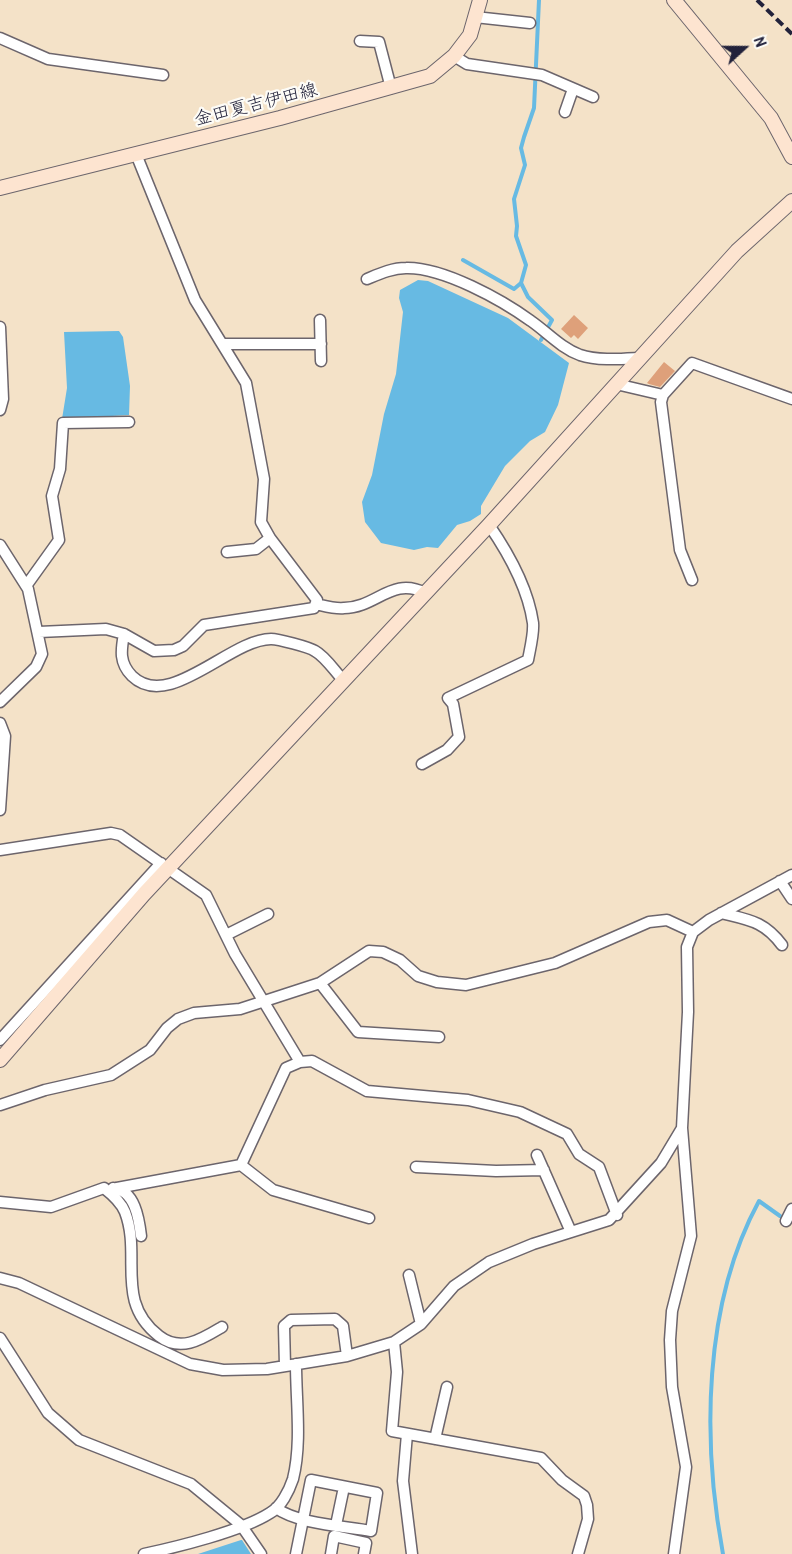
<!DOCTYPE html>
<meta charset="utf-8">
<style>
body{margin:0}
#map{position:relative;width:792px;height:1554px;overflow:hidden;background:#f4e2c8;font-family:"Patrick Hand",sans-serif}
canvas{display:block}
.north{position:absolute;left:714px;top:18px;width:60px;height:60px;-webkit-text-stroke:4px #fdfcf7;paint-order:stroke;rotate:69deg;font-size:16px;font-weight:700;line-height:24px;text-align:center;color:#22223b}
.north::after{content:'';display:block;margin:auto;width:21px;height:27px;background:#22223b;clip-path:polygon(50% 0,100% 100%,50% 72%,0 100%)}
</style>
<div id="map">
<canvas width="792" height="1554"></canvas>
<div class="north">N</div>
</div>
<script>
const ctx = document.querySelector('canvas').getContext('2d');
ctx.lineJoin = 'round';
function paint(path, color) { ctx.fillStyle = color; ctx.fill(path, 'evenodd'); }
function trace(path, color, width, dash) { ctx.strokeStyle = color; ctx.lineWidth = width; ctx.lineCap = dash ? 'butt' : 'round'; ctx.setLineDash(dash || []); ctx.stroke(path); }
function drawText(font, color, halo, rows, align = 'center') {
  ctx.font = font + ' "Patrick Hand","Klee One",sans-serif'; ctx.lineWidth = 4.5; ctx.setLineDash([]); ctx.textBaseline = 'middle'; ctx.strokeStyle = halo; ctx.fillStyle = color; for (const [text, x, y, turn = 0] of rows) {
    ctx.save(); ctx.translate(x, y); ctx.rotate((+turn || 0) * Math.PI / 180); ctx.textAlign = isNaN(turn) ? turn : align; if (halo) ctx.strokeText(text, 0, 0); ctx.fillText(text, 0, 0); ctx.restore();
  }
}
paint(new Path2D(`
 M418,280L428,281L508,318L569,363L558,405L545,432L530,441L505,466L481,506V514L470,521L457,525L438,548L427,547L414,550L381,543L365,522L362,502L372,475L384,414L396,374L403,312L399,298L400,290Z
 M119,331L123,337L130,386L129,415L62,419L67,388L64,332Z
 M242,1540L251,1554H198L241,1540Z`), '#67bae3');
trace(new Path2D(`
 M539,0L534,108L524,137L521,148L525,165L514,199L517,226L516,236L526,265L521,283L528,297L552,320L541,340
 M463,260L514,289L521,283
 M723,1554C702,1441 703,1304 759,1201L780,1216`), '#67bae3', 4);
paint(new Path2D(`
 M574,315L588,328L578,339L574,335L571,338L561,329Z
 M664,362L675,371L660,387L649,384L647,383Z`), '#dea07a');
const street = new Path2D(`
 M475,17L530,23
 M0,38L48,59L163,75
 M360,41L379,42L391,88
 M454,56L467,64L542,75L593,97
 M565,112L573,89
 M367,279C379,274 392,268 406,268C443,267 502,300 531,321C547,332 561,348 580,355C598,361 621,359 639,358
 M320,320L321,361
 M0,327L3,399L0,410
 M224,344H321
 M616,384L663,395L692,363L792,399
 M663,395L661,402L680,550L692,580
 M0,545L28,589L42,654L36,667L0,702
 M227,552L256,549L270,538
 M26,586L59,540L52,496L60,469L63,423L129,422
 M316,604C325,606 335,609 344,608C376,608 392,576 425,593
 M39,632L106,629L124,634L154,651L174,650L183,646L204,625L314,608L317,600L270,538L261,522L264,479L246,383L195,300L136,154
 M124,634C121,650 119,663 132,676C169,712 230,639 271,639C278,639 309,647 315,651C326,657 335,672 344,681
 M0,723L5,736L0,810
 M422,764L447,750L459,737L453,704L448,698L528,660C530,649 534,634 533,623C528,588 509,554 489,525
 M0,850L111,833L120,835L206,895L235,954L300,1062
 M780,881L792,899
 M721,913C749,920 764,921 782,945
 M226,935L268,914
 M320,983L358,1032L439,1037
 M0,1040L161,863
 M0,1105L45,1090L111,1075L150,1050L167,1028L178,1019L194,1013L240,1009L320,983L369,951L383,952L400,960L418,976L437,982L466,985L555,963L649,922L667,920L693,932
 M537,1155L571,1232
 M241,1165L273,1190L369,1218
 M416,1167L496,1171L544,1170
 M113,1188C135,1190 139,1219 141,1236
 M117,1188L241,1165L286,1068L300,1062L312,1061L367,1091L468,1100L520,1112L567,1134L579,1154L599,1167L617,1215
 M0,1202L51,1207L104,1188C113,1195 121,1202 125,1212C142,1256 114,1301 159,1336C181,1353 202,1339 222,1327
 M786,1221L792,1209
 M409,1275L421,1324
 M0,1278L19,1283L190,1364L223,1370L267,1369L347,1356L394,1342L421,1324L454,1286L489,1262L533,1244L609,1220L661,1163L682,1128
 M0,1338L48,1413L79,1440L191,1484L241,1525L261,1554
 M394,1342L397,1372L392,1431L541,1458L562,1480L584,1496L587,1505L588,1519L578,1554
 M285,1366L284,1326L291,1320L335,1319L343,1326L347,1356
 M407,1434L403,1481L412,1554
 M435,1439L447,1387
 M276,1508C298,1524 343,1526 371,1531L377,1493L311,1480L296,1554
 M336,1525L344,1487
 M144,1554C177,1547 242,1531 270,1513C281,1507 289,1491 293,1479C302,1443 296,1401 296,1364
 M331,1554L334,1536L366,1543L364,1554
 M674,1554L686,1467L672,1387L670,1340L672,1311L691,1236L682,1128L688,1012L687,947L693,932L709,920L792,875`);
const secondary = new Path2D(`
 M674,0L771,118L792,157
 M0,188L280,118L430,76L454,56L470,35L480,0
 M0,1060L144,894L489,525L737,251L792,201`);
trace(street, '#6c656c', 13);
trace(secondary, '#6c656c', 16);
trace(street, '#fff', 10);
trace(secondary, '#fde4d0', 14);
trace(new Path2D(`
 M757,0L792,34`), '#22223b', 4, [9, 4.5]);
drawText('18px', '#22223b', '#fdfcf7', [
 ["金田夏吉伊田線",256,105,-14]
]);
</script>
